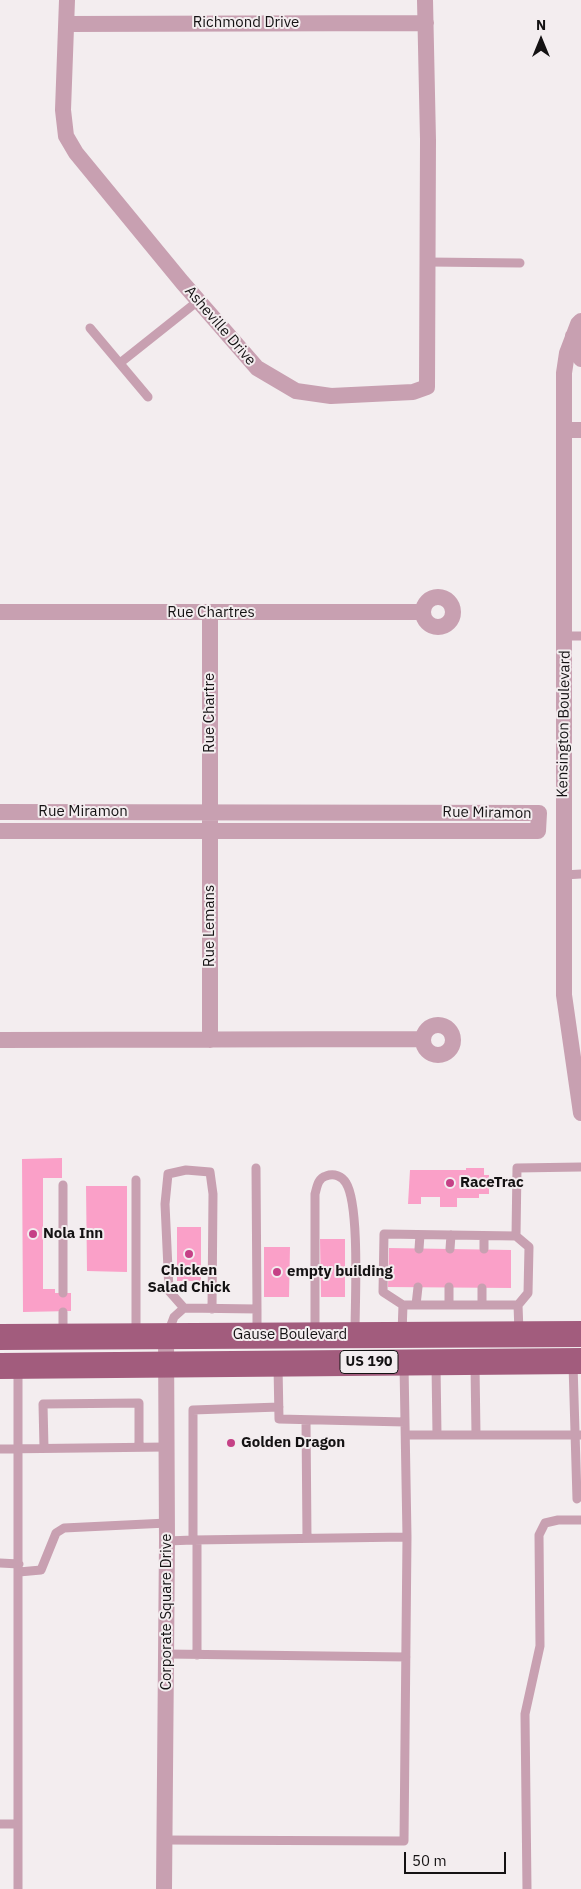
<!DOCTYPE html>
<style>
body{margin:0}
#map{position:relative;width:581px;height:1889px;overflow:hidden;background:#f3edef;font-family:"IBM Plex Sans",sans-serif}
canvas{display:block}
.north{position:absolute;left:516px;top:15px;width:50px;height:50px;-webkit-text-stroke:4px #f3edef;paint-order:stroke;rotate:0deg;font-size:14px;font-weight:700;line-height:20px;text-align:center;color:#141213}
.north::after{content:'';display:block;margin:auto;width:18px;height:22px;background:#141213;clip-path:polygon(50% 0,100% 100%,50% 72%,0 100%)}
.scale{position:absolute;left:404px;top:1852px;width:102px;height:22px;box-sizing:border-box;border:2px solid #141213;border-top:0;padding-left:6px;font-size:15px;line-height:18px;white-space:nowrap;color:#141213;-webkit-text-stroke:4px #f3edef;paint-order:stroke}
</style>
<div id="map">
<canvas width="581" height="1889"></canvas>
<div class="north">N</div>
<div class="scale">50 m</div>
</div>
<script>
const ctx = document.querySelector('canvas').getContext('2d');
ctx.lineJoin = 'round';
function paint(path, color) { ctx.fillStyle = color; ctx.fill(path, 'evenodd'); }
function trace(path, color, width, dash) { ctx.strokeStyle = color; ctx.lineWidth = width; ctx.lineCap = dash ? 'butt' : 'round'; ctx.setLineDash(dash || []); ctx.stroke(path); }
function drawText(font, color, halo, rows, align = 'center') {
  ctx.font = font + ' "IBM Plex Sans",sans-serif'; ctx.lineWidth = 4; ctx.setLineDash([]); ctx.textBaseline = 'middle'; ctx.strokeStyle = halo; ctx.fillStyle = color; for (const [text, x, y, turn = 0] of rows) {
    ctx.save(); ctx.translate(x, y); ctx.rotate((+turn || 0) * Math.PI / 180); ctx.textAlign = isNaN(turn) ? turn : align; if (halo) ctx.strokeText(text, 0, 0); ctx.fillText(text, 0, 0); ctx.restore();
  }
}
paint(new Path2D(`
 M62,1158V1178H43V1289H55V1293H71V1311L23,1312L22,1159Z
 M466,1168H484V1175H489V1194H479V1198H457V1207H440V1197H421V1204H408L410,1170H466Z
 M86,1186H127V1272L87,1271Z
 M177,1227H201V1281H177Z
 M320,1239H345V1297H321Z
 M264,1247H290L289,1297H264Z
 M389,1248L511,1250V1288L388,1287Z`), '#faa0c8');
trace(new Path2D(`
 M428,262L520,263
 M90,328L148,397
 M120,363L198,301
 M565,636H581
 M564,875L581,874
 M63,1185V1293
 M419,1249L420,1235
 M450,1249L451,1235
 M484,1249V1236
 M403,1305H518
 M416,1305L418,1287
 M449,1305V1287
 M482,1305V1288
 M184,1308L169,1291L165,1204L168,1174L186,1170L210,1172L213,1194L212,1309
 M257,1309V1334
 M63,1312V1334
 M315,1332V1194C317,1187 318,1178 326,1176C334,1173 342,1176 346,1183C360,1205 355,1302 355,1332
 M519,1332L518,1305L528,1293L529,1247L516,1236L517,1168L581,1167
 M168,1333L174,1317L184,1308L257,1309L256,1168
 M402,1333L403,1305L383,1292L384,1234L516,1236
 M136,1335V1180
 M573,1364L577,1499
 M436,1365L437,1435
 M475,1365L476,1435
 M278,1366L279,1419L405,1422
 M18,1367V1889
 M306,1420L307,1538
 M406,1435H581
 M44,1448L43,1404L139,1403V1447
 M0,1449L166,1447
 M193,1540L407,1537
 M197,1540V1655
 M167,1541L193,1540V1410L279,1407
 M0,1563L19,1564
 M19,1572L41,1570L56,1533L64,1528L167,1523
 M166,1654L406,1657
 M0,1824H18
 M165,1840L404,1841L407,1537L404,1365
 M527,1889L525,1714L540,1646L539,1535L545,1523L558,1520H581`), '#c8a0b1', 9);
trace(new Path2D(`
 M67,0L63,110L66,136L76,153L182,282L257,368L296,391L331,396L413,392L427,387L428,140L425,0
 M67,24L426,23
 M581,321L578,324L567,353L564,373V995L581,1113
 M573,336L581,359
 M564,430H581
 M423 612a15 15 0 1 1 30 0a15 15 0 1 1-30 0Z
 M0,612H423
 M0,812L539,813L538,831H0
 M423 1040a15 15 0 1 1 30 0a15 15 0 1 1-30 0Z
 M0,1040L422,1039
 M210,1040V613
 M164,1889L167,1541L166,1335`), '#c8a0b1', 16);
trace(new Path2D(`
 M0,1337L581,1334
 M0,1366L581,1361`), '#a25c7d', 26);
for (const [x, y, r, color] of [
 [450,1183,5,"#c54186"],
 [33,1234,5,"#c54186"],
 [189,1254,5,"#c54186"],
 [277,1272,5,"#c54186"],
 [231,1443,5,"#c54186"]
]) { const dot = new Path2D(); dot.arc(x, y, r, 0, 2 * Math.PI); ctx.fillStyle = color; ctx.fill(dot); trace(dot, '#f3edef', 2); }
for (const [x, y, w] of [
 [369,1362,58]
]) { const box = new Path2D(); box.roundRect(x - w / 2, y - 11.5, w, 23, 4); ctx.fillStyle = '#f3edef'; ctx.fill(box); trace(box, '#141213', 1); }
drawText('bold 14px', '#141213', null, [
 ["US 190",369,1362]
]);
drawText('15px', '#141213', '#f3edef', [
 ["Richmond Drive",246,23],
 ["Asheville Drive",220,326,49],
 ["Rue Chartres",211,613],
 ["Rue Chartre",210,713,-90],
 ["Kensington Boulevard",564,724,-89],
 ["Rue Miramon",83,812],
 ["Rue Miramon",487,813,1],
 ["Rue Lemans",210,926,-90],
 ["Gause Boulevard",290,1335],
 ["Corporate Square Drive",167,1612,-90]
]);
drawText('bold 15px', '#141213', '#f3edef', [
 ["RaceTrac",460,1183],
 ["Nola Inn",43,1234],
 ["Chicken",189,1271,"center"],
 ["Salad Chick",189,1288,"center"],
 ["empty building",287,1272],
 ["Golden Dragon",241,1443]
], 'left');
</script>
